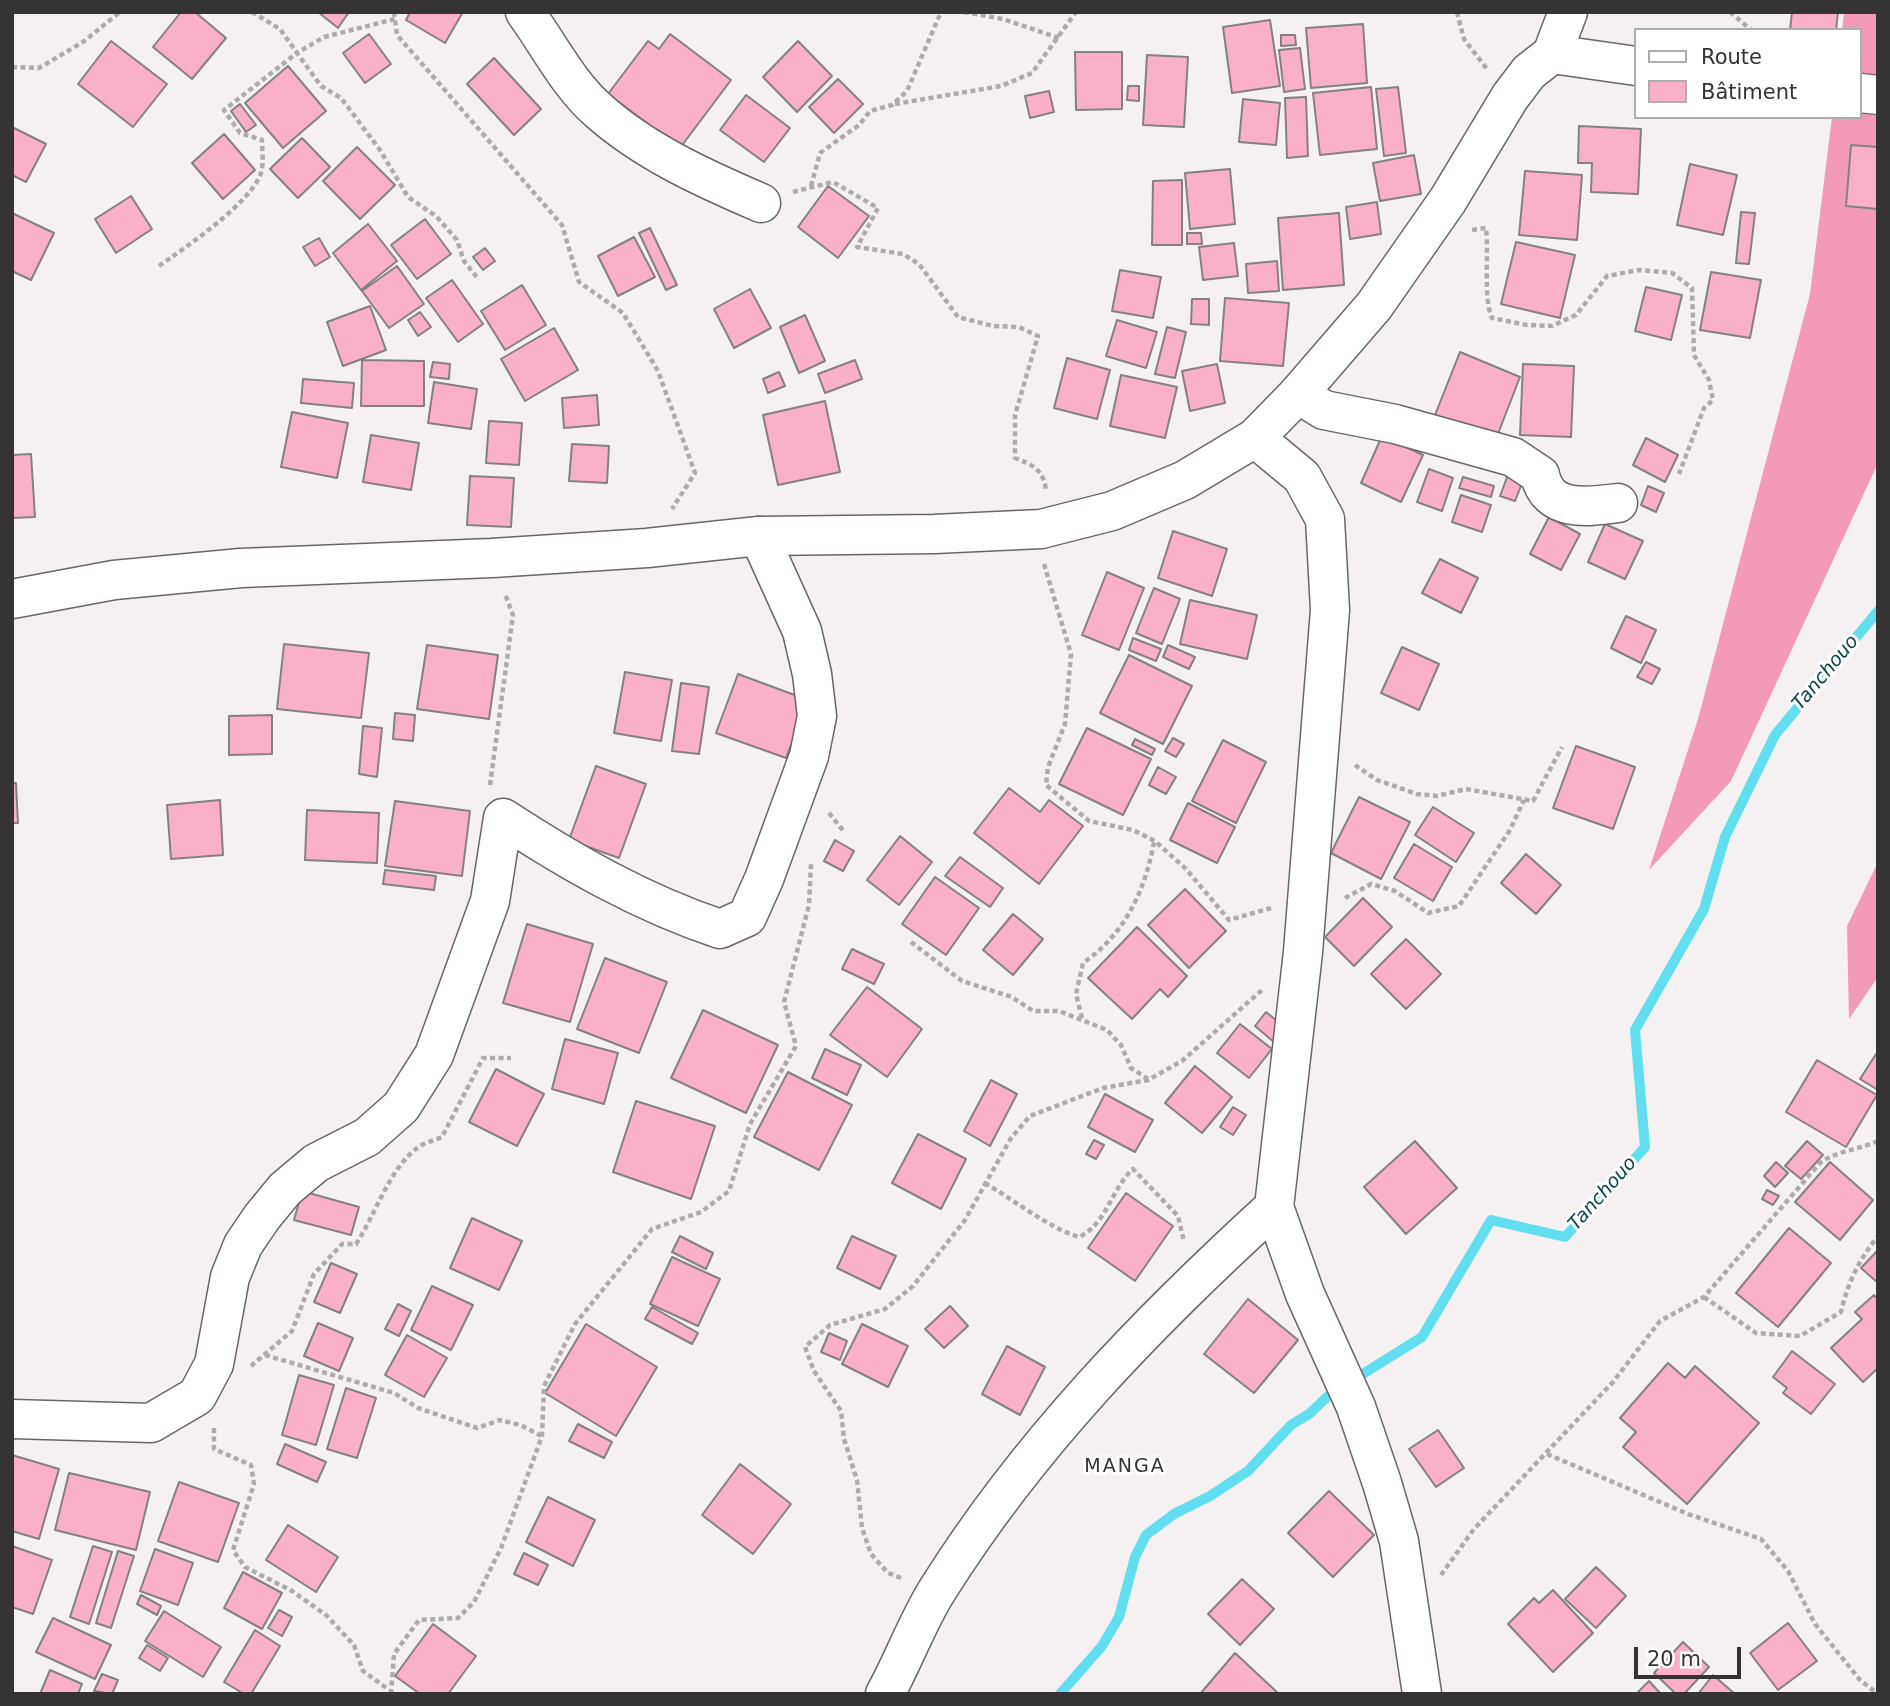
<!DOCTYPE html>
<meta charset="utf-8">
<style>
body{margin:0}
#map{position:relative;width:1890px;height:1706px;overflow:hidden;background:#f5f0f1;font-family:"DejaVu Sans",sans-serif}
canvas{display:block}
.frame{position:absolute;inset:0;border:14px solid #353333;pointer-events:none}
.legend{position:absolute;left:1634px;top:28px;width:228px;height:91px;box-sizing:border-box;background:#fff;border:2px solid #aeadad;margin:0;padding:9px 12px;list-style:none;font-size:21px;color:#353333}
.legend li{display:flex;align-items:center;gap:14px;height:35px}
.legend b{width:35px;border:2px solid #aeadad}
.scale{position:absolute;left:1634px;top:1647px;width:107px;height:32px;box-sizing:border-box;border:4px solid #353333;border-top:0;padding-left:9px;font-size:21px;line-height:24px;white-space:nowrap;color:#353333;-webkit-text-stroke:5px #fff;paint-order:stroke}
</style>
<div id="map">
<canvas width="1890" height="1706"></canvas>
<div class="frame"></div>
<ul class="legend">
<li><b style="height:9px;background:#fff"></b>Route</li>
<li><b style="height:19px;background:#f9b0c8"></b>Bâtiment</li>
</ul>
<div class="scale">20 m</div>
</div>
<script>
const ctx = document.querySelector('canvas').getContext('2d');
ctx.lineJoin = 'round';
function paint(path, color) { ctx.fillStyle = color; ctx.fill(path, 'evenodd'); }
function trace(path, color, width, dash) { ctx.strokeStyle = color; ctx.lineWidth = width; ctx.lineCap = dash ? 'butt' : 'round'; ctx.setLineDash(dash || []); ctx.stroke(path); }
function drawText(font, color, halo, rows, align = 'center') {
  ctx.font = font + ' "DejaVu Sans",sans-serif'; ctx.lineWidth = 6; ctx.setLineDash([]); ctx.textBaseline = 'middle'; ctx.strokeStyle = halo; ctx.fillStyle = color; for (const [text, x, y, turn = 0] of rows) {
    ctx.save(); ctx.translate(x, y); ctx.rotate((+turn || 0) * Math.PI / 180); ctx.textAlign = isNaN(turn) ? turn : align; if (halo) ctx.strokeText(text, 0, 0); ctx.fillText(text, 0, 0); ctx.restore();
  }
}
paint(new Path2D(`
 M1844,12H1878V463L1731,781L1649,870L1698,719L1810,294L1832,117H1860V30H1842Z
 M1878,862V977L1849,1019L1847,926Z`), '#f49ab9');
trace(new Path2D(`
 M1060,1694L1102,1646L1119,1617L1135,1557L1146,1535L1174,1514L1210,1496L1248,1471L1291,1425L1309,1414L1329,1395L1422,1337L1491,1220L1565,1237L1645,1147L1635,1030L1704,909L1725,837L1775,735L1878,611`), '#61deef', 10);
const building = new Path2D(`
 M181,12H195L226,38L192,79L153,47Z
 M318,12H349L338,28Z
 M410,12H463L445,43L406,20Z
 M1792,12H1838L1836,30H1790Z
 M1270,20L1280,86L1232,93L1223,27Z
 M1363,24L1367,83L1311,88L1306,28Z
 M369,34L391,64L365,83L343,53Z
 M670,34L731,80L680,148L608,94L648,41L659,49Z
 M1281,35H1295L1296,45L1281,46Z
 M111,41L167,84L133,127L78,84Z
 M798,41L832,76L797,112L763,77Z
 M1300,48L1305,89L1284,92L1279,50Z
 M1075,52H1122V109L1076,110Z
 M1147,55L1188,57L1184,127L1143,125Z
 M494,58L541,109L514,135L467,84Z
 M288,66L326,111L283,148L245,103Z
 M838,79L863,104L834,133L809,107Z
 M1128,86H1139V101L1127,100Z
 M1371,87L1377,149L1320,155L1313,93Z
 M1398,87L1406,153L1384,156L1376,89Z
 M1049,91L1054,112L1030,118L1025,96Z
 M746,95L790,128L764,162L720,130Z
 M1306,97L1308,156L1287,158L1285,98Z
 M1243,99L1280,103L1276,145L1239,142Z
 M240,104L256,125L246,132L231,111Z
 M1579,126L1641,129L1638,194L1591,192L1592,163H1578Z
 M12,127L46,144L26,182L12,175Z
 M224,134L255,170L223,199L192,163Z
 M302,138L330,167L298,198L270,169Z
 M1851,145L1878,147V209L1846,206Z
 M357,147L395,185L360,219L323,181Z
 M1414,155L1421,194L1380,201L1373,163Z
 M1690,164L1737,175L1723,235L1677,225Z
 M1230,169L1235,224L1190,229L1185,173Z
 M1525,171L1582,175L1577,240L1519,235Z
 M1182,180V245H1152L1153,181Z
 M828,186L869,216L838,258L798,227Z
 M131,196L152,229L116,253L95,219Z
 M1377,202L1381,234L1350,239L1346,207Z
 M1741,212L1755,213L1749,264L1736,263Z
 M12,213L54,233L31,280L12,271Z
 M1339,213L1344,285L1283,290L1278,218Z
 M425,219L451,254L417,279L391,245Z
 M368,224L397,261L361,290L333,253Z
 M650,228L677,285L666,290L639,233Z
 M1187,233H1201L1202,244H1187Z
 M634,237L655,277L618,296L598,256Z
 M319,238L330,257L315,266L303,247Z
 M1516,242L1575,255L1560,318L1501,304Z
 M1234,243L1238,276L1203,280L1199,247Z
 M485,248L495,261L483,270L473,257Z
 M1277,261L1279,291L1248,293L1246,264Z
 M397,266L424,304L389,328L362,291Z
 M1120,270L1161,277L1153,318L1112,311Z
 M1711,272L1761,280L1750,338L1700,330Z
 M452,280L483,324L458,342L426,298Z
 M522,285L546,325L505,350L481,311Z
 M1646,287L1682,295L1671,340L1635,331Z
 M750,289L771,328L734,348L714,309Z
 M1225,298L1289,303L1283,366L1220,361Z
 M1192,299H1209V325L1191,324Z
 M370,306L386,350L343,366L327,322Z
 M420,312L431,327L418,336L408,320Z
 M805,315L825,361L799,373L780,327Z
 M1117,320L1157,332L1146,368L1106,356Z
 M1167,327L1186,332L1175,378L1155,374Z
 M554,328L578,370L525,401L501,359Z
 M1460,352L1520,377L1496,439L1435,415Z
 M1067,358L1110,370L1097,419L1054,408Z
 M362,360L424,361V406H361Z
 M855,360L862,379L825,393L818,374Z
 M433,362L450,364L449,379L430,377Z
 M1217,364L1225,403L1190,411L1182,371Z
 M1523,364L1574,366L1571,437L1520,435Z
 M779,372L785,386L768,393L763,379Z
 M1121,375L1177,387L1165,438L1110,426Z
 M303,379L354,383L352,408L301,403Z
 M434,382L477,389L471,429L428,423Z
 M597,395L599,425L564,428L562,398Z
 M825,401L840,472L778,485L763,415Z
 M292,412L348,423L337,478L281,467Z
 M489,421L522,423L519,465L486,463Z
 M371,435L419,443L411,490L363,482Z
 M1382,436L1423,455L1401,502L1361,483Z
 M1646,438L1678,455L1665,482L1633,465Z
 M572,444L609,446L607,483L569,481Z
 M31,454L35,517L12,518V455Z
 M1429,469L1453,478L1442,511L1417,502Z
 M1509,472L1524,478L1515,501L1500,496Z
 M470,476L514,478L511,527L467,525Z
 M1463,477L1494,486L1491,497L1459,488Z
 M1648,486L1664,493L1656,512L1641,505Z
 M1461,495L1491,505L1482,532L1452,522Z
 M1549,517L1580,534L1561,570L1530,554Z
 M1605,524L1643,541L1625,579L1588,562Z
 M1173,531L1227,549L1212,596L1158,578Z
 M1440,559L1478,578L1461,613L1422,593Z
 M1107,572L1144,588L1119,650L1082,635Z
 M1154,588L1180,599L1162,644L1136,633Z
 M1190,600L1257,615L1247,659L1180,644Z
 M1626,616L1656,630L1641,663L1611,648Z
 M1133,638L1161,649L1156,661L1129,650Z
 M284,644L369,653L361,718L277,709Z
 M427,645L498,655L489,719L417,709Z
 M1168,645L1195,657L1189,669L1163,657Z
 M1402,647L1439,664L1419,710L1381,693Z
 M1129,655L1192,686L1163,744L1100,713Z
 M1646,662L1660,669L1652,684L1637,677Z
 M625,672L672,680L661,741L614,733Z
 M738,674L808,700L786,758L716,733Z
 M681,683L709,687L699,754L672,751Z
 M395,713L415,715L413,741L393,739Z
 M272,715V754L229,755V716Z
 M363,726L382,728L377,777L359,774Z
 M1087,728L1151,759L1123,815L1059,784Z
 M1173,738L1184,744L1176,757L1165,751Z
 M1135,739L1155,749L1152,755L1132,745Z
 M1223,740L1266,762L1236,823L1192,801Z
 M1576,746L1635,767L1613,829L1553,808Z
 M596,766L646,784L619,858L569,840Z
 M1158,767L1176,777L1166,794L1149,785Z
 M12,783H16L18,823H12Z
 M1009,788L1040,812L1049,800L1083,826L1039,884L974,833Z
 M1359,797L1410,822L1381,879L1331,853Z
 M220,800L223,855L171,859L167,805Z
 M395,801L470,811L462,876L385,866Z
 M1188,803L1235,827L1217,863L1170,840Z
 M1433,807L1474,833L1456,862L1415,835Z
 M307,810L379,813L377,863L305,860Z
 M900,836L932,862L899,905L867,880Z
 M835,840L854,851L843,871L824,861Z
 M1414,844L1452,867L1433,901L1394,878Z
 M1526,854L1561,885L1536,914L1501,883Z
 M960,857L1003,888L990,907L945,876Z
 M385,870L436,876L434,890L383,884Z
 M935,877L979,908L946,955L902,924Z
 M1185,889L1226,931L1189,968L1148,925Z
 M1363,898L1392,927L1354,966L1325,937Z
 M1013,914L1043,939L1013,975L983,950Z
 M527,924L593,944L570,1022L503,1003Z
 M1137,927L1187,976L1168,997L1160,989L1132,1019L1088,978Z
 M1406,939L1441,974L1406,1009L1371,974Z
 M852,949L884,964L874,984L842,969Z
 M605,958L667,982L639,1053L577,1029Z
 M867,987L922,1029L887,1077L830,1035Z
 M703,1010L778,1045L746,1113L671,1078Z
 M1266,1012L1287,1029L1275,1043L1255,1026Z
 M1240,1024L1272,1049L1249,1078L1217,1053Z
 M565,1039L618,1053L604,1104L552,1089Z
 M825,1049L861,1065L847,1095L812,1078Z
 M1878,1051V1090L1860,1079Z
 M1817,1060L1877,1095L1846,1147L1786,1112Z
 M1195,1066L1232,1097L1202,1133L1165,1103Z
 M496,1069L544,1094L517,1146L469,1122Z
 M788,1072L852,1105L819,1170L754,1137Z
 M991,1080L1017,1094L990,1146L964,1131Z
 M1105,1094L1153,1120L1135,1152L1088,1127Z
 M636,1101L715,1126L691,1199L613,1172Z
 M1233,1107L1246,1115L1233,1135L1220,1127Z
 M918,1134L966,1159L941,1209L892,1183Z
 M1094,1140L1104,1145L1096,1159L1086,1154Z
 M1415,1141L1457,1188L1406,1234L1364,1187Z
 M1807,1141L1823,1155L1801,1179L1785,1166Z
 M1776,1162L1788,1173L1775,1187L1764,1176Z
 M1830,1162L1873,1200L1840,1240L1795,1202Z
 M1767,1190L1779,1196L1773,1205L1762,1199Z
 M302,1191L359,1207L351,1235L294,1220Z
 M1126,1193L1173,1226L1135,1281L1088,1248Z
 M472,1218L522,1241L499,1290L450,1268Z
 M1789,1228L1831,1263L1778,1327L1736,1293Z
 M680,1236L713,1253L706,1269L672,1252Z
 M852,1236L896,1256L880,1289L837,1268Z
 M1878,1250V1283L1861,1268Z
 M672,1257L720,1279L698,1326L650,1304Z
 M331,1263L357,1274L340,1313L314,1302Z
 M432,1286L473,1305L451,1350L411,1330Z
 M1874,1295L1878,1300V1368L1863,1382L1831,1348L1862,1319L1855,1312Z
 M1248,1299L1298,1340L1254,1393L1204,1354Z
 M398,1304L411,1311L399,1336L385,1329Z
 M950,1306L968,1326L944,1348L925,1329Z
 M652,1307L698,1333L692,1344L645,1319Z
 M318,1323L353,1338L339,1371L304,1356Z
 M586,1324L657,1367L616,1436L545,1393Z
 M862,1324L908,1346L888,1387L842,1364Z
 M829,1333L847,1341L840,1360L821,1352Z
 M407,1335L447,1358L424,1397L385,1375Z
 M1007,1346L1045,1367L1020,1415L982,1394Z
 M1792,1351L1835,1384L1811,1414L1783,1393L1787,1388L1773,1377Z
 M1668,1363L1685,1378L1695,1366L1759,1423L1687,1504L1623,1447L1636,1432L1620,1418Z
 M299,1375L334,1385L316,1445L282,1435Z
 M346,1388L376,1398L357,1458L327,1449Z
 M578,1424L612,1442L604,1458L569,1441Z
 M1438,1430L1464,1468L1436,1487L1409,1449Z
 M285,1444L326,1462L317,1482L277,1464Z
 M12,1455L59,1469L39,1539L12,1531Z
 M740,1464L791,1504L753,1554L702,1515Z
 M69,1473L150,1492L136,1550L55,1530Z
 M179,1482L239,1503L218,1562L158,1541Z
 M1329,1491L1374,1535L1333,1577L1288,1533Z
 M548,1497L595,1520L573,1566L526,1542Z
 M288,1525L338,1557L316,1592L266,1560Z
 M12,1546L52,1560L33,1614L12,1607Z
 M93,1546L112,1552L89,1624L70,1617Z
 M155,1549L193,1563L178,1605L140,1591Z
 M118,1551L134,1556L111,1628L96,1623Z
 M524,1553L548,1565L538,1585L514,1574Z
 M1596,1567L1626,1596L1596,1628L1565,1599Z
 M243,1572L282,1593L262,1629L224,1608Z
 M1242,1579L1274,1609L1240,1645L1208,1614Z
 M1553,1590L1593,1633L1553,1672L1508,1624L1534,1598L1539,1603Z
 M141,1595L161,1606L157,1615L137,1604Z
 M279,1610L292,1617L282,1636L268,1628Z
 M164,1611L221,1647L203,1677L145,1641Z
 M53,1618L111,1645L95,1679L36,1652Z
 M1788,1623L1817,1661L1778,1690L1750,1653Z
 M433,1624L476,1656L448,1694H420L395,1676Z
 M255,1630L280,1646L251,1694H244L224,1682Z
 M1683,1642L1709,1667L1684,1694H1676L1654,1673Z
 M147,1645L168,1658L160,1671L139,1658Z
 M1235,1653L1279,1694H1200Z
 M50,1670L82,1684L78,1694H40Z
 M102,1674L118,1680L112,1694L94,1691Z
 M1713,1675L1735,1694H1698Z
 M1649,1681L1661,1694H1636Z`);
paint(building, '#f9b0c8');
trace(building, '#858182', 2);
const minor = new Path2D(`
 M525,12C549,45 568,84 599,111C645,152 705,179 761,203
 M1552,54L1568,12
 M1298,394L1324,410L1395,424L1513,457L1540,475C1548,513 1588,507 1618,503
 M1255,438L1302,477L1325,519L1330,610L1303,952L1274,1207L1305,1294L1356,1407L1382,1483L1399,1541L1422,1694
 M12,1419L151,1423L197,1396L214,1364L230,1277L243,1245L262,1217L285,1189L316,1163L367,1137L401,1107L434,1055L490,901L503,818C572,863 642,903 720,929L747,917L764,879L809,756L817,716L812,674L802,631L759,536
 M885,1694C904,1660 917,1622 938,1589C1029,1444 1148,1322 1274,1207`);
const tertiary = new Path2D(`
 M1860,93L1878,95
 M12,599L114,580L241,568L492,558L647,548L759,536L934,534L1041,529L1112,511L1185,480L1255,438L1298,394L1374,306L1448,200L1510,97L1529,72L1552,54L1636,66`);
trace(minor, '#6a6667', 41);
trace(tertiary, '#6a6667', 41);
trace(new Path2D(`
 M252,12L280,29L297,53L324,37L395,19
 M394,12L397,35L562,225L579,282L623,313L658,371L695,473L672,509
 M964,12L1003,19L1059,38
 M1457,12L1464,39L1487,69
 M1730,12L1751,30
 M12,67L39,68L83,42L120,12
 M895,104L1001,86L1032,73L1076,12
 M811,186L820,153L859,125L870,111L892,105L907,91L941,12
 M793,192L833,182L878,208L857,247L903,254L919,264L958,317L993,326L1019,327L1038,336L1015,415V458C1033,465 1043,469 1046,490
 M1472,230L1486,228C1489,253 1483,300 1492,318L1527,325L1552,326L1576,315L1607,276L1639,270L1672,273L1692,288L1694,355L1709,380L1713,400L1704,408L1679,474
 M159,266C186,247 251,203 261,173C264,164 262,149 262,140L240,133L224,110L297,53L321,86L341,98L380,150L408,197L436,216L457,240L464,261L479,280
 M1044,564L1071,654L1065,724L1048,767L1046,785L1089,821L1133,830L1155,841L1186,869L1229,920L1271,908
 M1355,765L1377,780L1417,794L1437,796L1466,789L1533,801L1562,747
 M490,785L513,615L505,594
 M829,813L845,833
 M1345,898L1371,884L1395,891L1428,913L1459,906L1510,830L1524,800
 M911,942L962,981L1012,997L1033,1011H1059L1107,1030L1121,1045L1131,1068L1148,1079
 M1082,1018L1076,994L1083,963C1125,934 1145,891 1154,842
 M985,1183C1012,1199 1051,1229 1079,1237C1107,1224 1111,1189 1133,1169L1178,1216L1184,1242
 M1704,1297L1756,1333L1800,1336L1841,1312C1848,1282 1859,1260 1878,1236
 M265,1355L394,1393L418,1408L477,1428L500,1420L520,1425L542,1436
 M251,1366L292,1331L314,1274L342,1244H356C376,1214 388,1171 417,1148C423,1143 435,1140 442,1137L483,1058H511
 M214,1428V1449L251,1465L254,1484L233,1550L245,1567L292,1591L326,1615L354,1645L363,1671L389,1690
 M1547,1454L1688,1514L1761,1539L1788,1571L1815,1624L1860,1680L1878,1694
 M1441,1575L1474,1529L1613,1382L1660,1321L1704,1297L1820,1163C1836,1151 1858,1150 1878,1141
 M901,1578L888,1573L871,1554L862,1528L857,1480L844,1439L841,1411L814,1371L805,1347L830,1325L885,1309L913,1286L965,1220L1011,1138L1030,1116L1103,1088L1148,1080L1182,1061L1262,990
 M391,1694L394,1654L419,1620L458,1618L474,1602L501,1548L542,1436L544,1386L575,1324L652,1229L701,1212L729,1191L750,1124L796,1046L784,1002L809,905L811,864`), '#afabab', 4.5, [5, 3.5]);
trace(minor, '#fff', 38);
trace(tertiary, '#fff', 38);
drawText('italic 19px', '#09444b', '#fff', [
 ["Tanchouo",1826,673,-50],
 ["Tanchouo",1603,1194,-48]
]);
ctx.letterSpacing = '2px';
drawText('19px', '#353333', '#fff', [
 ["MANGA",1125,1467]
]);
ctx.letterSpacing = '0px';
</script>
